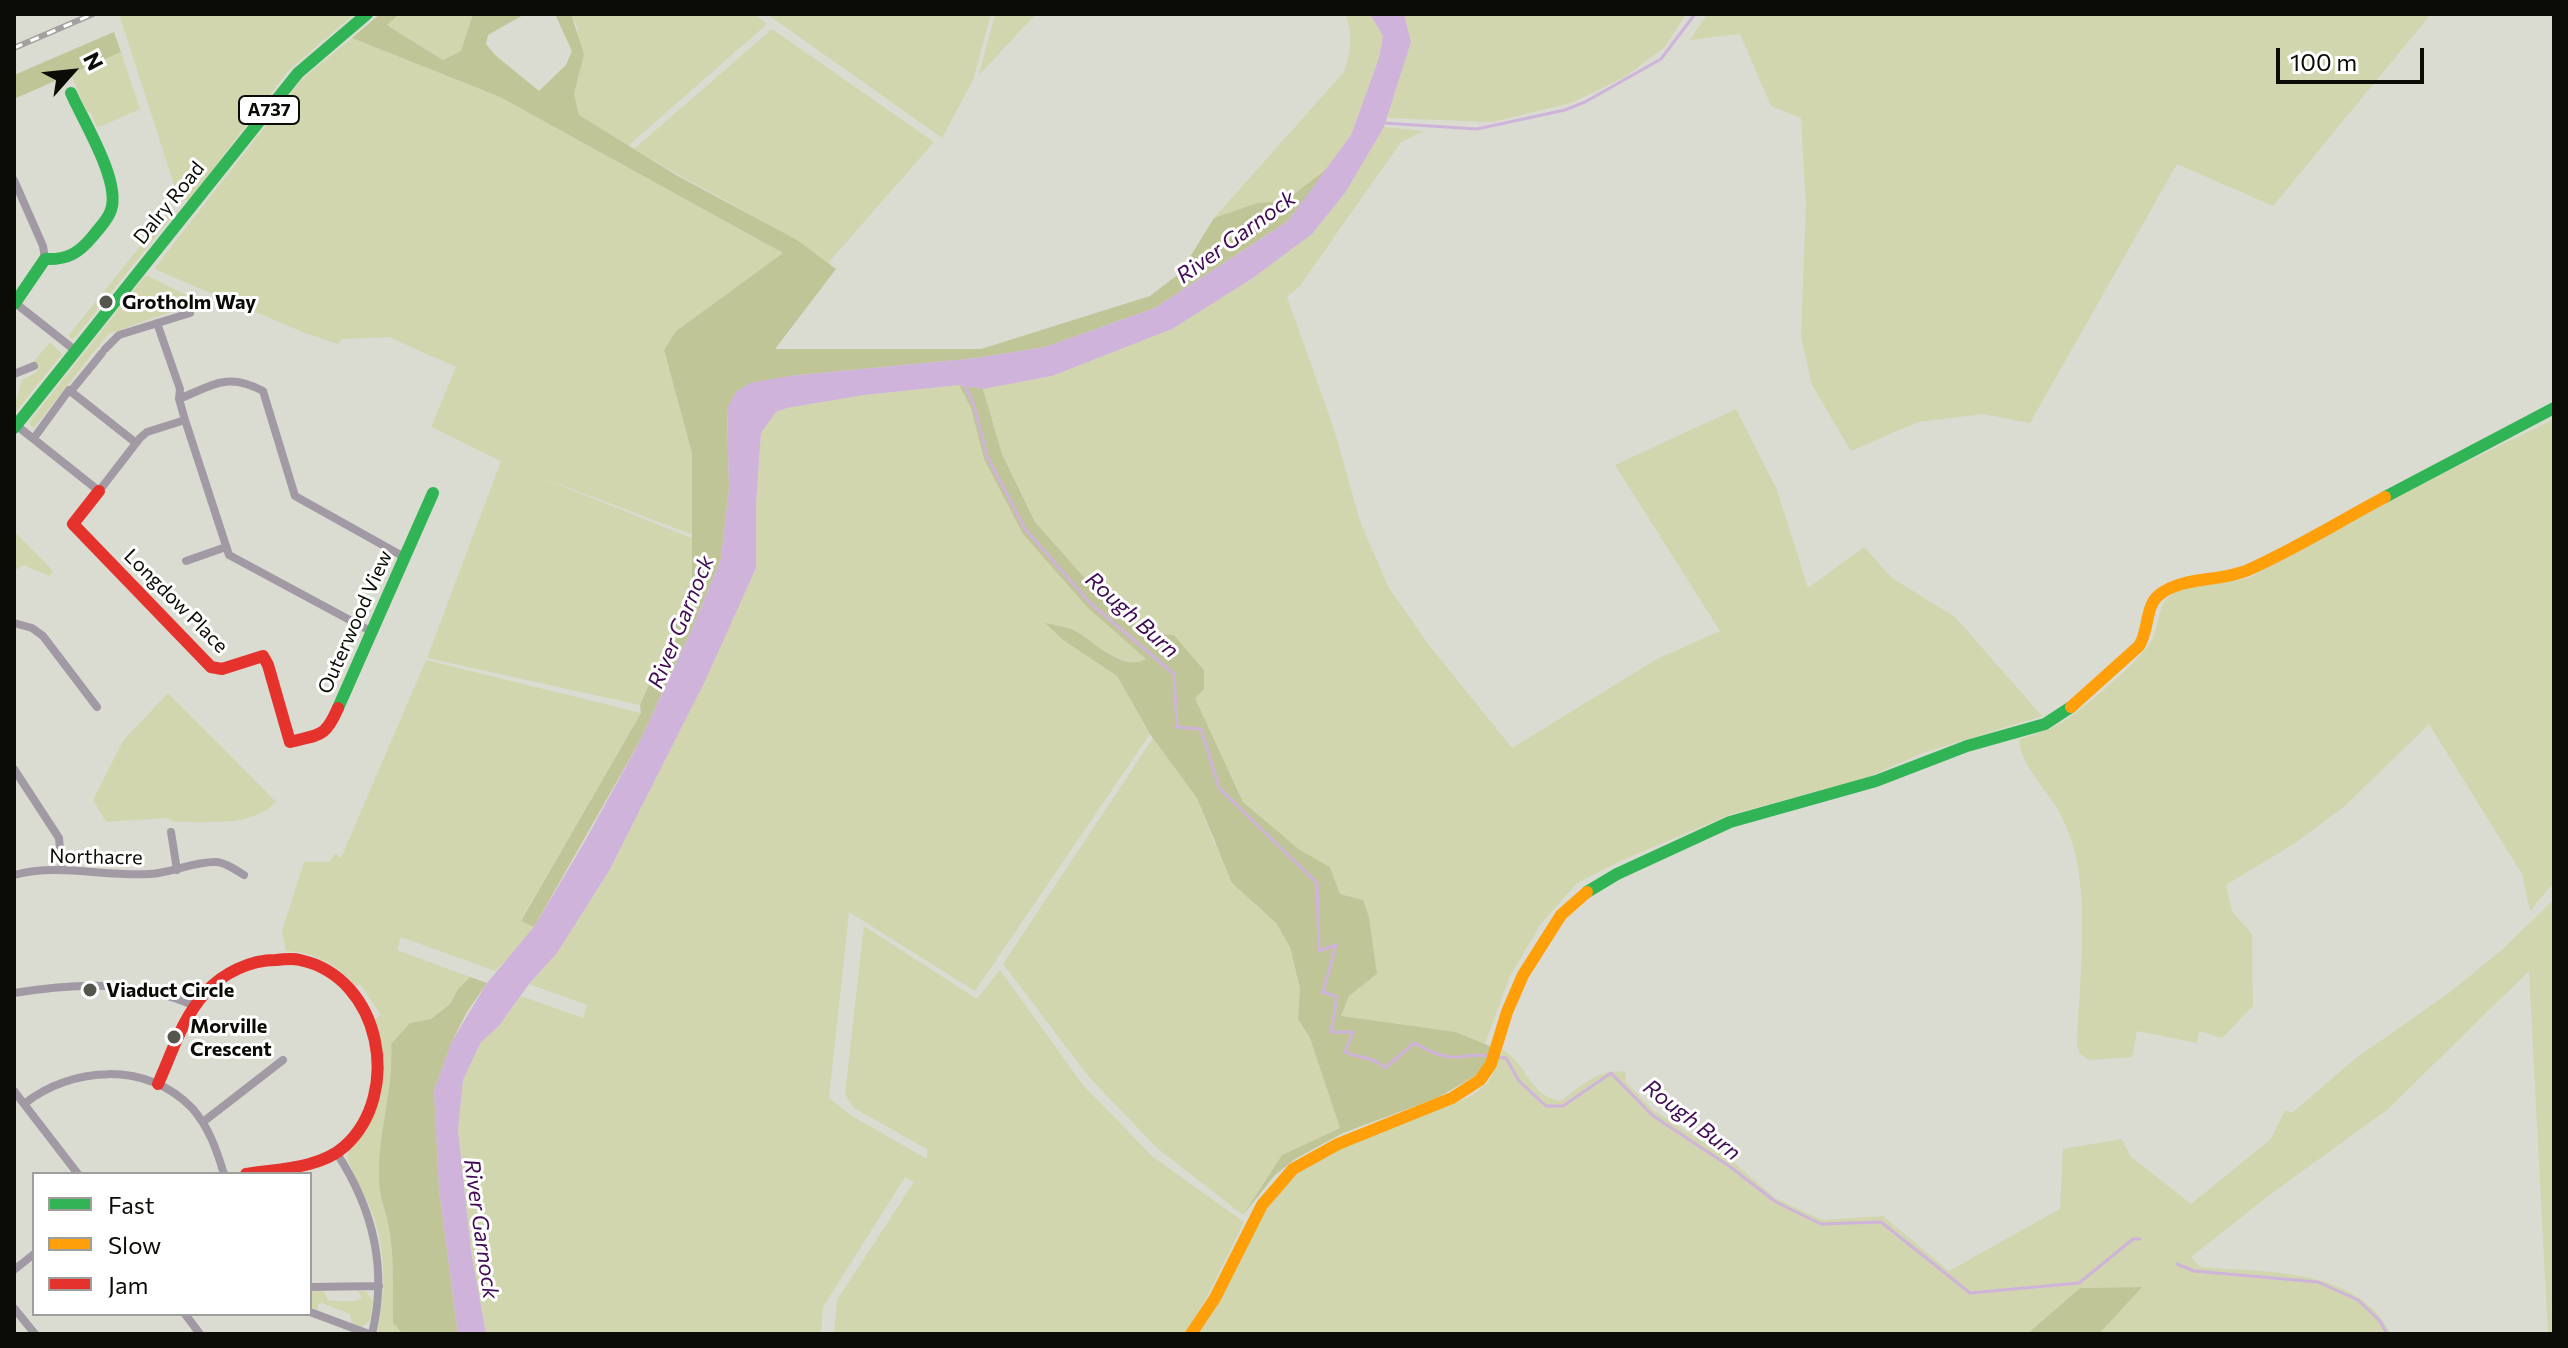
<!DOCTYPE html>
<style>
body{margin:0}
#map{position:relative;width:2568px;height:1348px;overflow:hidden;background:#dadcd1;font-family:Commissioner,sans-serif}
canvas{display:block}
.frame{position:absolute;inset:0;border:16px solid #0c0c06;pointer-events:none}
.legend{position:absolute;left:32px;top:1172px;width:280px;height:144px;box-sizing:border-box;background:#fff;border:2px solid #9e9e9b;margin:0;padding:10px 14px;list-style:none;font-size:24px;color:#0c0c06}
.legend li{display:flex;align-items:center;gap:16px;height:40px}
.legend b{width:40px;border:2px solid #9e9e9b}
.north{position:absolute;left:32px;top:32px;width:80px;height:80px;-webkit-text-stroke:6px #fff;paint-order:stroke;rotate:63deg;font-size:22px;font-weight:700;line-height:32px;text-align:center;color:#0c0c06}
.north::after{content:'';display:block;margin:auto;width:28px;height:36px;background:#0c0c06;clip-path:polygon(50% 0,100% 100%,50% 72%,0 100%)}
.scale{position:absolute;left:2276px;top:48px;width:148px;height:36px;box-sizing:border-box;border:4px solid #0c0c06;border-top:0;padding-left:10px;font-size:24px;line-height:28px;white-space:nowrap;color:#0c0c06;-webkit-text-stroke:6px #fff;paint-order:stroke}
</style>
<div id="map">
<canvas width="2568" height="1348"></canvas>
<div class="frame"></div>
<ul class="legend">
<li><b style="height:10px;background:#30b455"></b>Fast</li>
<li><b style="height:10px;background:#ff9f0a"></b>Slow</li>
<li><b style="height:10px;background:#e5322d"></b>Jam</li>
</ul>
<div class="north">N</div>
<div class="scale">100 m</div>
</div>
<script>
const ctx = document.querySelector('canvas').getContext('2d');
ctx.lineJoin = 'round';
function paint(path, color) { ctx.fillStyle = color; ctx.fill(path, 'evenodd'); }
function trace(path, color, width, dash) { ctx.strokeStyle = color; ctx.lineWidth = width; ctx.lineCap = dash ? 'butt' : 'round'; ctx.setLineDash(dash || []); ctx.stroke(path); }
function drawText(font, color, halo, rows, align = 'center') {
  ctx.font = font + ' Commissioner,sans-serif'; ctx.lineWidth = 6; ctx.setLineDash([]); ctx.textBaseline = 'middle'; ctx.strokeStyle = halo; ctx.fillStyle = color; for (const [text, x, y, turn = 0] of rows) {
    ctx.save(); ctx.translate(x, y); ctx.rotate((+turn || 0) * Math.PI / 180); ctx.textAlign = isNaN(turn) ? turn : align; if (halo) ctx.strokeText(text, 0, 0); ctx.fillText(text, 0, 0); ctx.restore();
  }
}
paint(new Path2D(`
 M119,14H354L288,71L189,200H179Z
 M399,14H473L461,51L443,60L386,24Z
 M571,14H754L767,24L628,146L579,115L574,94L579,75L577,27Z
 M767,14H991L973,80L942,138Z
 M995,14H1036L979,75Z
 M1345,14H1370L1383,36L1379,58L1351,135L1329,167L1285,201L1257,203L1214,218L1344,72C1351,50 1354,35 1345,14Z
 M1404,14H1686L1664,48L1623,78L1571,103L1492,122L1387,118L1411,42Z
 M1707,14H2431L2273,206L2177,164L2030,423L1983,414L1918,422L1851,451L1812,385L1801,336L1806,206L1801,118L1771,106L1740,34L1690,40Z
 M772,29L934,142L828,263C767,219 698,188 634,149Z
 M352,38L500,97L783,253L676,331L664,350L692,453L693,535L522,470L694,539L692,585L640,705L427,658L501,461L431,427L456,367L389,337L342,339L338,344L305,333L154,269L302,79Z
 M121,52L140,109L97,128L91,113L86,110L71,74Z
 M1384,127L1424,131L1401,142L1299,287L1287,297L1334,429L1361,524L1389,588L1429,645L1512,748L1657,659L1720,631L1615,465L1736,409L1777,490L1808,588L1864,547L1892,578L1955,617L2042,716L1923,753L1868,777L1729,815L1618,862L1576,884L1540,925L1509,978L1485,1044L1456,1032L1340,1016L1349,996L1377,974L1369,917L1363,900L1340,894L1330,867L1300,850L1243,802L1195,698L1204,670L1174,635L1146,633L1082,575L1035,522L1002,454L983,389L1052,376L1172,329L1253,278L1312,234L1345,193Z
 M172,207L174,214L76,336L72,339L68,336Z
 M146,275L200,302L108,334L34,428L30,425V421Z
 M50,342L62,354L14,414V400L17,398L22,380L37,372L38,367L34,361Z
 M959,385L971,408L984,459L1088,608L1147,659C1120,672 1094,639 1072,629C1064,626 1054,625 1047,625L1063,640L1117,676L1150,734L975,991L849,912L829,1098L852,1116L927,1159V1149L854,1108L845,1094L864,926L977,999L1000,970L1083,1085L1152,1156L1244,1222L1208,1295L1185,1334H834L837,1300L914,1182L905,1177L823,1307L821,1334H486L471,1251L458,1130L463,1080L481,1042L499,1026L521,996L583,1018L587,1005L529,984L557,953L609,871L704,682L756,568V504L761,433L776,412L787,408L864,395Z
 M2554,419V882L2530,911L2522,874L2429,724L2345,806L2295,843L2226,885L2232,911L2252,934L2253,1006L2222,1038L2199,1031L2197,1043L2137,1031L2132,1057L2089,1060L2080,1054L2077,1045C2079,985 2091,892 2070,836C2066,827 2062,816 2057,808C2047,791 2016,758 2020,739C2032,735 2045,731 2056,726C2077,715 2135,665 2149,645C2161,629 2155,601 2176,592C2193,584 2227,584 2249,578L2379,505Z
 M14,531L53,571L49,576L24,565L14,571Z
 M426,660L641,713L521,920L534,927L518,948L495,971L401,937L397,950L470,977L458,989L450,1004L431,1019L410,1023L391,1044C394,1090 377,1134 379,1181C379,1196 385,1208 388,1223C395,1254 392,1290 393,1323L401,1332L408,1334H377C385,1294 387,1254 373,1215C366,1195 353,1177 347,1156C350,1144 361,1136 368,1125C390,1090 385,1057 375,1019L381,1015L360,984L356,986C335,964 317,953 286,951L282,931L304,862H330L335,853L341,858Z
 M168,693L276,802C251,828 209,821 175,822L167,818L106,822L93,800L123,741Z
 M1153,738L1198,798L1214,843L1254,904L1276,923L1290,947L1300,988L1298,1019L1310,1038L1340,1128L1282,1155L1243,1215L1157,1148L1089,1077L1003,964Z
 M2554,899V1334H2548L2529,971L2387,1110L2272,1193L2191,1257L2200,1267C2266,1273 2356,1266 2391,1334H2099L2140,1287L2080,1288L2027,1334H1198C1231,1289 1247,1232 1281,1190C1325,1139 1413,1123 1473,1095L1488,1083L1503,1050C1527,1064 1530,1097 1561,1101C1581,1086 1600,1067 1626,1072L1625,1081L1653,1110L1732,1161L1775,1198L1822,1220L1883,1216L1949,1271L2060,1209L2063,1149L2122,1139L2130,1156L2191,1204L2271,1139L2285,1110L2292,1113L2356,1058L2449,993L2504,948Z
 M311,1291H323L329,1301H357L362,1298L358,1291H365L373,1301L370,1320L362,1327L352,1325L350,1314L322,1303L318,1304V1310L310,1307Z`), '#d1d6af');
paint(new Path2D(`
 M380,14H399L387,25L443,60L461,51L473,14H525L488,35L486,44L495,55L539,91L566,65L572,51L555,14H571L584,54L574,94L579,115L676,175L797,240L836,269L775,349H981L1150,296L1180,273L1214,218L1257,203L1285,201L1329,167L1288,221L1155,308L1045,347L977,358L789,376L727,409L729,488L721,559L692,629L641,739L534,927L521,921L641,713L640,705L692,585V453L664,350L676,331L783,253L500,97L352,38Z
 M114,32L121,52L14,99V75Z
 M959,385L983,389L1002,454L1035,522L1082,575L1145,633L1174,635L1204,670V689L1195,698L1243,802L1300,850L1330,867L1340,894L1363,900L1369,917L1377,974L1349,996L1341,1016L1456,1032L1492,1047L1480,1073L1437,1098L1343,1133L1295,1159L1275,1175L1243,1215L1282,1155L1340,1128L1310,1038L1298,1019L1300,988L1290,947L1276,923L1232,883L1197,798L1150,734L1117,676L1063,640L1045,623C1053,625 1063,626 1071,629C1093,638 1120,673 1146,659L1088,608L1023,534L984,459L971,408Z
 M470,977L487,983L467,1012L452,1041L434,1091L439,1189L458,1334H408L401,1332L393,1323C392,1290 395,1254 388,1223C385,1208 379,1196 379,1180C377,1134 394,1090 391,1044L410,1023L431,1019L450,1004L458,989Z
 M2142,1287L2099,1334H2027L2080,1288Z`), '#c0c598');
paint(new Path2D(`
 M1370,14H1404L1411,42L1384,127L1345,193L1312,234L1253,278L1172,329L1052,376L983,389L959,385L864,395L787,408L776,412L761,433L756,504V568L706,679L609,871L557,953L529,984L499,1026L481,1042L463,1080L458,1130L471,1251L486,1334H458L439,1189L434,1091L452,1041L487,983L534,927L585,841L641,739L692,629L721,559L729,488L727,408L736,392L750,383L789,376L977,358L1045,347L1155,308L1288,221L1351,135L1379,58L1383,36Z`), '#cfb3da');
trace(new Path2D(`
 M1384,123L1477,129L1565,110L1585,102L1661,59L1695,14
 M964,384L974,405L987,456L1025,529L1090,603L1174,674L1177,727L1201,729L1219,788L1317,883L1319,951L1336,945L1323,992L1337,997L1331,1032H1353L1345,1052C1361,1059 1372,1056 1385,1068L1414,1043C1428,1050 1441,1058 1457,1057C1469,1056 1476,1054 1489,1056
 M1496,1057L1506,1058L1519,1081L1546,1106H1563L1611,1073L1652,1115L1729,1166L1776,1202L1821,1224L1881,1222L1970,1293L2079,1283L2133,1239H2140
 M2177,1264L2194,1271L2318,1282L2358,1300L2380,1321L2387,1334`), '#cfb3da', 3);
trace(new Path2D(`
 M14,180L43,246L45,259
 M14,302L76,351
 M105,349L119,335L190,313
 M14,374L34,366
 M71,391L102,353
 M179,399C213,385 227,372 263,391L295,496L406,558
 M185,420L229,555L372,632
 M16,425L99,491L140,438L147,432L185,420L179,399L180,389L157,323
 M34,438L69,390L136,443
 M186,561L226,547
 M14,623L32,628L43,636L97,707
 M14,769L59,838L62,870
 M171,832L177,870
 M14,875C58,863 105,877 150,874C172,873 194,861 217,862C227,863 235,870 244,875
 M14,993C77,983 136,980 195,1006
 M14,1091L78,1174
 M24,1104C72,1066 147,1061 192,1108C209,1127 217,1151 224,1174
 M203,1122L283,1060
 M336,1152C373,1208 388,1268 372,1334
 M14,1270L34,1254
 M310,1287L379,1286
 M14,1308L35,1334
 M310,1312L369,1334
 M185,1314L200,1334`), '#a19aa4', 8);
trace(new Path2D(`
 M15,303L45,259C68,260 79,253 93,236C99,228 108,220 111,210C121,181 83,121 71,93
 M14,428L298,73L367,14
 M2385,497L2554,408
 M338,708L433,493
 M1587,892L1617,874L1730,822L1876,781L1967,746L2045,724L2071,707`), '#30b455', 12);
trace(new Path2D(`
 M2071,707L2139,646C2149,631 2145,606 2159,595C2182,576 2221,582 2248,570C2295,549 2340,521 2385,497
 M1191,1334L1215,1298L1262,1205L1293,1169L1338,1144L1452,1098L1480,1080L1491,1064L1507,1012L1523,975L1561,915L1587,892`), '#ff9f0a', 12);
trace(new Path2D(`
 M99,491L73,524L211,667L222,669L263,656L268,665L290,742C320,734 325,738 338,708
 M158,1084C172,1053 182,1018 206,992C223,973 250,960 276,960C284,959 293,958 300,960C381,977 403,1093 345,1146C320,1169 277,1169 246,1174`), '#e5322d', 12);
const rail = new Path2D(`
 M14,48L93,14`);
trace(rail, '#a3a09f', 6);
trace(rail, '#fff', 3, [9]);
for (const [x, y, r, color] of [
 [106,302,8,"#54554d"],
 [90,990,8,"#54554d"],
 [174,1037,8,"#54554d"]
]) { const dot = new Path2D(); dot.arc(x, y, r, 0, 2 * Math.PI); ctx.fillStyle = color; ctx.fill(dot); trace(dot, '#fff', 3); }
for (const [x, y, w] of [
 [269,110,60]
]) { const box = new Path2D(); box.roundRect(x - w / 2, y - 14, w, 28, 6); ctx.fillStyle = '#fff'; ctx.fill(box); trace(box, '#0c0c06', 2); }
drawText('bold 18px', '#0c0c06', null, [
 ["A737",269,110]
]);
drawText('20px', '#0c0c06', '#fff', [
 ["Dalry Road",169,203,-51],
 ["Longdow Place",176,601,45],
 ["Outerwood View",355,622,-66],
 ["Northacre",96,857,1]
]);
drawText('bold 20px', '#0c0c06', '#fff', [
 ["Grotholm Way",122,302],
 ["Viaduct Circle",106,990],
 ["Morville",190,1026],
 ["Crescent",190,1049]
], 'left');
drawText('italic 22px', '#410c54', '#fff', [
 ["River Garnock",1236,237,-36],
 ["Rough Burn",1132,615,42],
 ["River Garnock",681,622,-68],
 ["Rough Burn",1692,1120,38],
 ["River Garnock",481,1229,82]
]);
</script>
